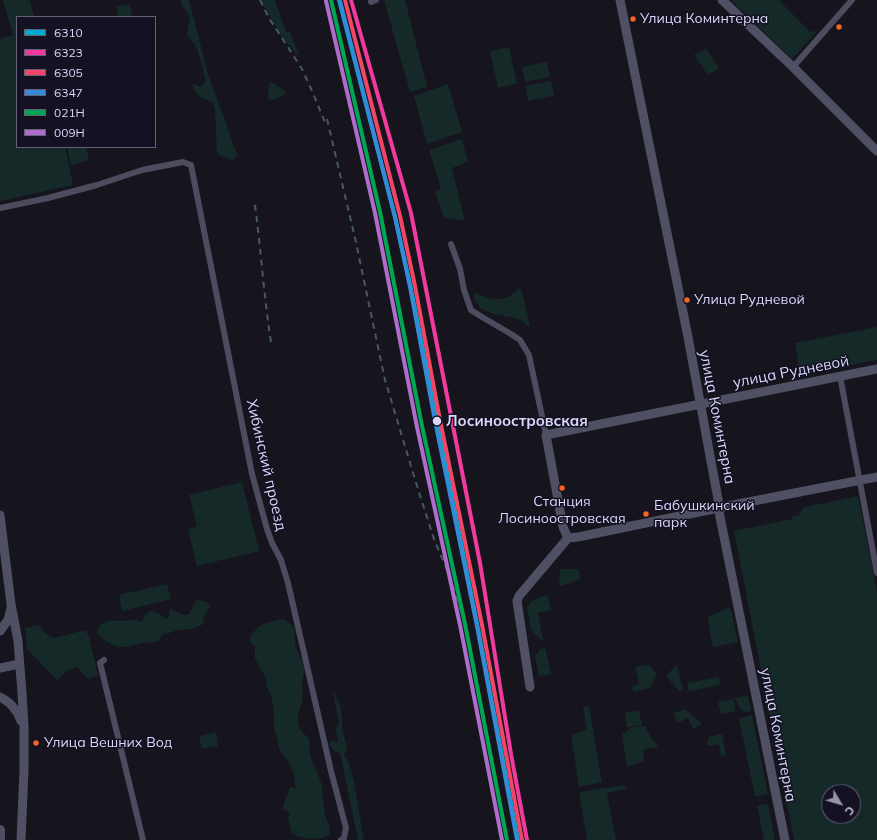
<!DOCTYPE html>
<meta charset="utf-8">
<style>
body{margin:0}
#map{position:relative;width:877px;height:840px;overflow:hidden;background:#16151e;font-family:Mulish,sans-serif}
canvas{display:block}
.legend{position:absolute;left:16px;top:16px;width:140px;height:132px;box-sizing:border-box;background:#131122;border:1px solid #626178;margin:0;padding:5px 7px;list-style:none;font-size:12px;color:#d9d8f9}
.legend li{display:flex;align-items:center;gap:8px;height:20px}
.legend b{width:20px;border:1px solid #626178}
.north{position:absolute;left:821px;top:784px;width:40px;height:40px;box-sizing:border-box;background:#131122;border:1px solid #626178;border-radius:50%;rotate:128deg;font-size:11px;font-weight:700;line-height:16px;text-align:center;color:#d9d8f9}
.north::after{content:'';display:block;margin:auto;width:14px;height:18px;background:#9594ac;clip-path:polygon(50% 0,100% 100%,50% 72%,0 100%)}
</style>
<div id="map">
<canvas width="877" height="840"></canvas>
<ul class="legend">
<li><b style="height:5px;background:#00a9ce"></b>6310</li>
<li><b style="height:5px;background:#f13a9d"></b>6323</li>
<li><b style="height:5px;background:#f34667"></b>6305</li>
<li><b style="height:5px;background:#338bd7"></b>6347</li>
<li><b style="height:5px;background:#00a651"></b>021Н</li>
<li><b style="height:5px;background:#b06ccc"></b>009Н</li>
</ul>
<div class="north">С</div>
</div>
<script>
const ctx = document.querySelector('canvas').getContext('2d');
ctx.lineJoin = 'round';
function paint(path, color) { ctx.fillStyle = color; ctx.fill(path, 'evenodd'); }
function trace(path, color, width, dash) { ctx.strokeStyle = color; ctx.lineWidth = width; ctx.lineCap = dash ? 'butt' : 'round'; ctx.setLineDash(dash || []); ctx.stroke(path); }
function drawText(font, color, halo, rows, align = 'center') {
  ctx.font = font + ' Mulish,sans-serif'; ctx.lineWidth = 3; ctx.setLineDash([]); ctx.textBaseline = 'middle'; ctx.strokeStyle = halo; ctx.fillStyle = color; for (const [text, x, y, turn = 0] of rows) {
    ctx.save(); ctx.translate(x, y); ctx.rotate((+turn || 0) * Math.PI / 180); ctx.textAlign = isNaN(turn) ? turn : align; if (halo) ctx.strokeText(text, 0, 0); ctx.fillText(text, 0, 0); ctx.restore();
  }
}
paint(new Path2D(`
 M3,0H30L34,17H17V147H65L73,185L0,201V39L13,35Z
 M181,0H189L208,74L237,154L236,158L232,160L219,155L217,152L215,108L212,102C202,98 194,95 192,83L201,87L206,81L197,48L187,34L190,18L182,5Z
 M261,0H275L286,32H290L300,58L281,36Z
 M384,0H405L427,87L410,92Z
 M731,0H779L810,32L817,31L792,59Z
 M130,4L132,17H118L116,6Z
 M509,47L517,84L498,88L490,51Z
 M706,48L719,68L708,75L694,55Z
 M547,62L550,77L525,82L522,67Z
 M551,81L554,96L528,101L525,86Z
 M269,82L275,84L287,93L276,99L270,100L268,98Z
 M448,84L462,132L427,144L414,96Z
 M462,139L468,162L452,168L465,221L444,218L435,192L441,189L429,150Z
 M67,147H86L89,160L71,165Z
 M518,289H521L522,292L530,326H527C517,310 480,323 473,295L476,293C485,297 497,302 508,297C511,296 515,291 518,289Z
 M877,327V360L800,375L795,343Z
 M242,482L259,551L197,566L188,529L197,526L189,495Z
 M858,496L877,592V840H794L734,531L792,519V516L800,515L799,512L803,511L802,508ZM829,792H853V816H829Z
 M560,569H579L580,579L559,587Z
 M167,584L171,599L122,611L119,595Z
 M547,595L551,610L538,613L543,640H541L531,630L527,607L533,600Z
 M200,600C205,601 208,602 210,607L203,618V624C192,631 184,628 174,631C169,633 169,634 164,633L160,638V640C154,643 147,642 141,643C136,644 130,647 125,647C114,648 105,641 97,633C98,621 112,620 122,621C131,621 130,617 141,622L144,619L145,615L151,611C160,613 159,615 166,619L169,616V610L171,609C186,615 188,622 195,601Z
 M729,607L731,610L738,642L713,647L708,622L709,617Z
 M284,619C300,629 293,632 296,647C298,654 303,661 304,667C305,673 302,680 302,686C302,690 303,696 302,701C297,718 293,726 309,738L310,755L322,785V792L325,814L330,829L329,835L324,838L310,839L296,836L292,833L288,818L290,812L282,809L290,787L296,789L293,771L286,758L280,751L274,728V712L271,695L266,685V678L255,659V646L249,640C258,622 266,623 284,619Z
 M39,625L46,634L53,638C61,637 80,630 86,631L89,637L98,676L88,679L77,667L70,669L57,680L27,649L25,628Z
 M545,648L551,674L539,676L535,656L540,649Z
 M677,664L683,690L679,691L666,676Z
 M649,665L657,674L650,688L633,692L632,686L639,684L635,667Z
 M719,677L720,685L689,691L687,683Z
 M334,692L337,700L340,703L342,716V728L347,749L344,755C354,764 360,823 364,840H358L340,753L334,751L329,744L331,741L337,742L338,740L335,729L336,727L337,728L339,723L333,693Z
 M748,695L751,711L745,712L740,709L735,698Z
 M733,699L736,711L721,714L718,702Z
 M589,706L602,782L579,787L571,735L587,730L583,707Z
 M685,709L702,724L693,729L688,718L678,723L673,713Z
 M639,710L642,725L627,727L625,713Z
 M752,715L768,794L755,797L739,718Z
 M641,726H645L651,738L657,745L658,748L645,749L643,752L644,761L627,767L622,734L626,733L629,728Z
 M216,732L218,746L202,749L199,736Z
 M722,734L726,755L721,756L719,744L710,746L707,745L709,737Z
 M625,785L626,789L607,793L616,840H587L579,792Z
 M768,804L775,840H764L757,806Z`), '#152928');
trace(new Path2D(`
 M371,2L376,0
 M793,67L852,0
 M0,208L48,198L97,185L142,170L183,162L191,165L252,474L267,529L272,543L281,560L288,583L331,771L346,828L344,838L341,840
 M451,244L460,269L464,290L471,310L482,317L511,334L520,340L529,355L546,435
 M840,376L877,573
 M104,660L100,663L143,840`), '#4c4c5e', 6);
trace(new Path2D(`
 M620,0L688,337L718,499L720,517L785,840
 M722,0L793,67L877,151
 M0,515L11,604L18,641L22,693L24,726V770L21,840
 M568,538L563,527L546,435L877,369
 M568,538L578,537L733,505L877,477
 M0,631L8,620L11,608
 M0,668L19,664
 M530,687L517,601L519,596L568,538
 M0,697C11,702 17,710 21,721`), '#4f5064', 9);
trace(new Path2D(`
 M0,830V840`), '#524c62', 10);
trace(new Path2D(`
 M260,0L269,18L302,69L313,93L326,125
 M327,119L355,238L385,380L417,486L434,539L450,577L465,624
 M255,205C261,251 264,297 271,342`), '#465964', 2, [6, 5]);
trace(new Path2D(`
 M339,0L395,217L410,284L480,639L518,840`), '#00a9ce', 4);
trace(new Path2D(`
 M351,0L411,213L480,563L511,754L527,840`), '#f13a9d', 4);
trace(new Path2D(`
 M345,0L400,216L415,286L440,420L482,625L522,840`), '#f34667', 4);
trace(new Path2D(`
 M340,1L395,217L410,287L435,421L477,626L517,840`), '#338bd7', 4);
trace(new Path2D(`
 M331,0L380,212L422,426L465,624L507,840`), '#00a651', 4);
trace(new Path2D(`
 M326,1L375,213L417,427L460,625L502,840`), '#b06ccc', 4);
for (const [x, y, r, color] of [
 [633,19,3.5,"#f26522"],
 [839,27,3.5,"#f26522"],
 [687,300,3.5,"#f26522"],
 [437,421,5,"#d9d8f9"],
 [562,488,3.5,"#f26522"],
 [646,514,3.5,"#f26522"],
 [36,743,3.5,"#f26522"]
]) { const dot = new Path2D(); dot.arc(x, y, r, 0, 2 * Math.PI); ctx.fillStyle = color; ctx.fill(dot); trace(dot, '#131122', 1.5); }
drawText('14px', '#d9d8f9', '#131122', [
 ["Улица Коминтерна",640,19],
 ["Улица Рудневой",694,300],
 ["Станция",562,502,"center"],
 ["Лосиноостровская",562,519,"center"],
 ["Бабушкинский",654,506],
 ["парк",654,523],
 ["Улица Вешних Вод",44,743]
], 'left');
drawText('15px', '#d9d8f9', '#131122', [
 ["улица Рудневой",791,372,-11],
 ["улица Коминтерна",717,417,79],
 ["Хибинский проезд",266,465,77],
 ["улица Коминтерна",778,735,79]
]);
drawText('bold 15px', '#d9d8f9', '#131122', [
 ["Лосиноостровская",446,421]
], 'left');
</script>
